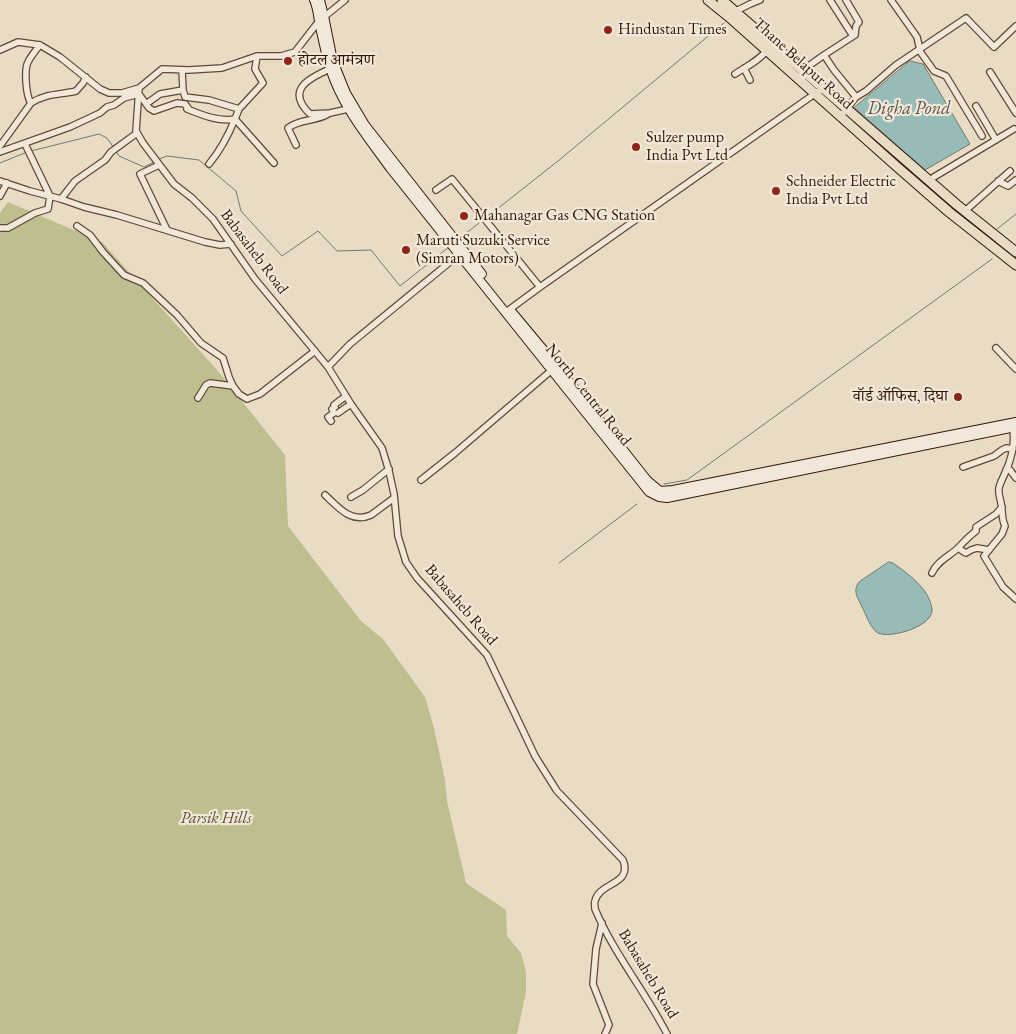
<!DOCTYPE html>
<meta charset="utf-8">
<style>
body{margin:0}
canvas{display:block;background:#e9dcc4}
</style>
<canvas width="1016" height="1034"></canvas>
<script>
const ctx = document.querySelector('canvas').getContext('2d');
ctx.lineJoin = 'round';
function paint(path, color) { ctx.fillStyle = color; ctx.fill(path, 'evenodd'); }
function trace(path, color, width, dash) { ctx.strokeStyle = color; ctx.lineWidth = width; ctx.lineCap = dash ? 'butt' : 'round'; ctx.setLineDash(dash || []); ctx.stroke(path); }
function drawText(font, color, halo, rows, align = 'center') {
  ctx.font = font + ' "EB Garamond","Noto Serif Devanagari",serif'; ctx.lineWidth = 4.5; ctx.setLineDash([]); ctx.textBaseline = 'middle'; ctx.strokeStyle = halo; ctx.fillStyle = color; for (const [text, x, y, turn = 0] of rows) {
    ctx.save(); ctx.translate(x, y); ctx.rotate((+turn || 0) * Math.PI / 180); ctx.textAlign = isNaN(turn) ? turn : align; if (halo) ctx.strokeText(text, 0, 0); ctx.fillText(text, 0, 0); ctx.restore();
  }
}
paint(new Path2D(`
 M8,202L102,242L217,370L285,455L288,526L361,621L383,639L425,697L434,728L445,780L447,801L466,883L506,910L507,936L521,953L526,972V992L517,1034H0V213Z`), '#bfbe8f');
const water = new Path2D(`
 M910,61L923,64L970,144L925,170L854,108Z
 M889,562L893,563C908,574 929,588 932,609C934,626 891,639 878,633C870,628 866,614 862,607C858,598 852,591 859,582Z`);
paint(water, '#97bbb6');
trace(water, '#6f7971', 1);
trace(new Path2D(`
 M31,151L99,134L107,138L114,148
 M116,151L119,156L144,167L154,162
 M159,159L167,156L199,160L236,191L241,211L282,256L318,231L337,251L371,250L400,286L449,247
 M0,163L27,152
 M487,217L558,161L724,23
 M997,229L1016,214
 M460,238L479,223
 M664,484L687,480L992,259
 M559,563L637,504`), '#6f7971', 1);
const street = new Path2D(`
 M830,0L853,36
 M891,0L917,37L920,50
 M734,12L750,4L760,0
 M40,45C36,50 31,56 28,62C24,70 26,96 31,103C46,93 60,95 76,91L83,83L86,77
 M0,50L18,42L40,45L60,57L100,89L109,93H122L139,88L162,69L189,70L222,68L257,56H281L295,52L319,21L345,0
 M919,50L934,71L946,76L982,136
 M824,55L834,70L856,97
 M744,68L750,80
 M330,69C309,78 285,90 310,114L330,113L348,109
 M182,70L183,90
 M803,70L824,55L855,35L856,26L859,22L846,0
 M990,72L1016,113
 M735,74C747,66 759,61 768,49
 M139,88L136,131L143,143L174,184L192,198L213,219L255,279L328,367L351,404L382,448L389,471L394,494L398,536L406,562L417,578L487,655L535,756L557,791L623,860C633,885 599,882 595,901C594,903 595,906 595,909C614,954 645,991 667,1034
 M146,104L160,94L183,90L185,97L209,100L239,109
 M976,106L996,140
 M840,117L856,97L866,91L896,65L966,18L994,47L1016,26
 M296,145L288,128C301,118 315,122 328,114
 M0,146L31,103
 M0,152L70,127L100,113L107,107L114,105L124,98L139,94L149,108L154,111L177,103L185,104L188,108L187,109C202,115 219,122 235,119L239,109L263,83L255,69L257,56
 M209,164C220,151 228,136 235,119L274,163
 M159,165L140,174L167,230
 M929,180L1014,129
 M0,181L30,191L61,199L84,207L117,215L205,242L220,245L231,244
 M998,181L1008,186L1016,180
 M436,190L452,179L540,287
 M0,196L7,183
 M61,199L75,181L105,160L111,152L137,133
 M965,211L1010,171
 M77,226L90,235L103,252L124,275L143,283L177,315L201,343L223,358L229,377L233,386L239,394L247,399L260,394L315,351
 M0,228H8L35,213L48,209L50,196L25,144
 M506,312L540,287L823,88
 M996,348L1016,369
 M328,367L350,344L462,252
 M198,398L206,385L210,383L233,386
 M338,413L351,404
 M331,421L328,417L334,413L332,409L335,407L334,405L346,396
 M1012,424C1016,441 1012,458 1005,473C1003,478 1000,483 999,488C998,493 1000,498 1001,503C1003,511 1001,518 1005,526L1002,534L984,556L1003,587L1016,599
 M963,467L994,456L1002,450L1006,448L1013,449
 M1006,470H1010L1016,478
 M421,480L455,453L553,369
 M325,495C338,507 351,524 371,515L394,498
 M351,497L363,490L389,469
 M958,548L964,552L966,553L971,550L977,548L989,550
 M932,573C937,561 950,556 958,548C964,542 969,536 976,531V527L996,514L1002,507
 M602,923L596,949L593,984L609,1025L605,1034`);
const secondary = new Path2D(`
 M314,0C318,9 318,17 320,27C323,40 326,55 330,68C342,106 367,136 390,168L649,492L659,497L667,498L1016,427
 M320,0L324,16L333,61L346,93L365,125L482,274
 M512,312L557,366L647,480L660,491L673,490L1016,422`);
const primary = new Path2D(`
 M708,0L729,17L895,165L949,212L1016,265
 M722,0L956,204L1016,252`);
trace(street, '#614838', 8);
trace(secondary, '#341709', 10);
trace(primary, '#341709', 11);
trace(street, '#f1e8d9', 5.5);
trace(secondary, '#f1e8d9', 8);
trace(primary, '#e9dcc4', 9);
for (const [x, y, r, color] of [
 [608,30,5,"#8f2418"],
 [288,61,5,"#8f2418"],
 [636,147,5,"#8f2418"],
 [776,191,5,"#8f2418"],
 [464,216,5,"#8f2418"],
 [406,250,5,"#8f2418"],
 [958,397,5,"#8f2418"]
]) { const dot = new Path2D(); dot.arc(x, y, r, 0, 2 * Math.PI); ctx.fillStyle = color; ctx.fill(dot); trace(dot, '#f1e8d9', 2); }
drawText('16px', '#341709', '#f1e8d9', [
 ["Hindustan Times",618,30],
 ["होटल आमंत्रण",298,61],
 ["Sulzer pump",646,138],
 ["India Pvt Ltd",646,156],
 ["Schneider Electric",786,182],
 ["India Pvt Ltd",786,200],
 ["Mahanagar Gas CNG Station",474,216],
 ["Maruti Suzuki Service",416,241],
 ["(Simran Motors)",416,259],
 ["वॉर्ड ऑफिस, दिघा",948,397,"right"]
], 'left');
drawText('16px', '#341709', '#f1e8d9', [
 ["Thane Belapur Road",803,64,42],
 ["Babasaheb Road",254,252,53],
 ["North Central Road",588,395,51],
 ["Babasaheb Road",461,605,49],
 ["Babasaheb Road",648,974,59]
]);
drawText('italic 16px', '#5e4931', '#f1e8d9', [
 ["Parsik Hills",216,819]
]);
drawText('italic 18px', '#575046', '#f1e8d9', [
 ["Digha Pond",909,109]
]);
</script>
